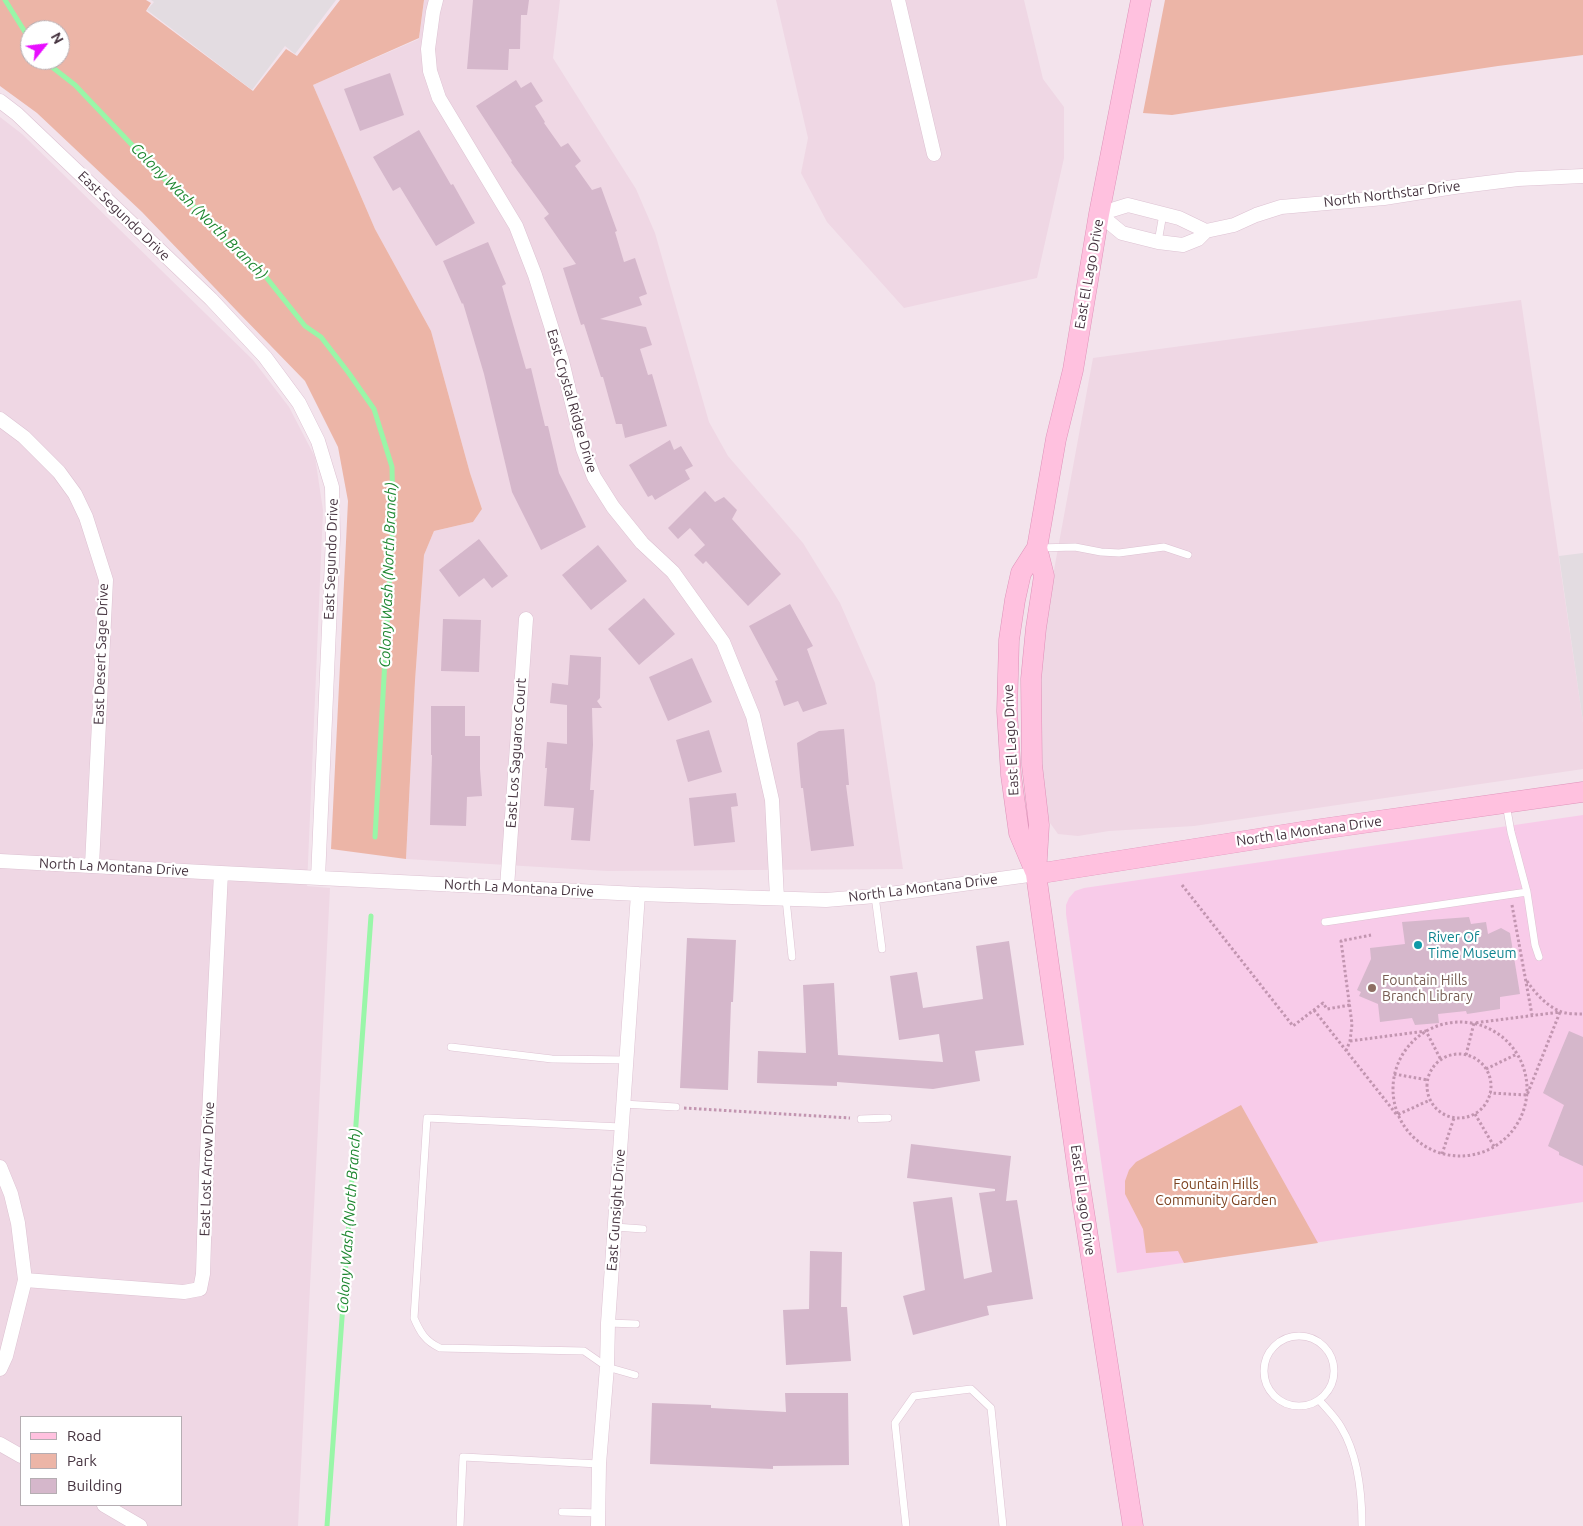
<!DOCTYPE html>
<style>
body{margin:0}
#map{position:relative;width:1583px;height:1526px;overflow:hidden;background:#f3e3ec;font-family:Ubuntu,sans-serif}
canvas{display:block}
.legend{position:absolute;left:20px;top:1416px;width:162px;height:90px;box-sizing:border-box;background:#fff;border:1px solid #b5adb2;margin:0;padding:6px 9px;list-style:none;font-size:15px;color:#45333f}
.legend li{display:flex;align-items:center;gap:10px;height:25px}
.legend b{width:25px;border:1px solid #b5adb2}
.north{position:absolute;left:20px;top:20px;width:50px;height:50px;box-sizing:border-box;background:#fff;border:1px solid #b5adb2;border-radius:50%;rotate:61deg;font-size:14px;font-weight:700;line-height:20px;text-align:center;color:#45333f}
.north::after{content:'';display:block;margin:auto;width:18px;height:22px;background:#e80eff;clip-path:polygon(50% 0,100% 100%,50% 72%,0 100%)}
</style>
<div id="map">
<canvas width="1583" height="1526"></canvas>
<ul class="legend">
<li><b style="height:6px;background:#ffc1df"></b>Road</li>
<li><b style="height:14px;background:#ecb5a7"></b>Park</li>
<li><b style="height:14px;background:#d5b7cb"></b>Building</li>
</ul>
<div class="north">N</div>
</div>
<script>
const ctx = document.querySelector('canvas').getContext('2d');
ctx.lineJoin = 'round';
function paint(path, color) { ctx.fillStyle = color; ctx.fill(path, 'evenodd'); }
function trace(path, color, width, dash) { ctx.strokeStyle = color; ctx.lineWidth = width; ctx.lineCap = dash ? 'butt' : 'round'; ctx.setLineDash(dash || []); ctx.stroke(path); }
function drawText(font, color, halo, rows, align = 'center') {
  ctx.font = font + ' Ubuntu,sans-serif'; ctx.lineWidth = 4.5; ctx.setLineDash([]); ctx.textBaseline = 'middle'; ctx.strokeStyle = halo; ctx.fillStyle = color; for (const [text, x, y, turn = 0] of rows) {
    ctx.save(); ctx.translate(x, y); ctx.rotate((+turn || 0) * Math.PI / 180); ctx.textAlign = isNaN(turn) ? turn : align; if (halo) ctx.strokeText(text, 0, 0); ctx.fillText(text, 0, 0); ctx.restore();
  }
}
paint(new Path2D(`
 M424,0H560L553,58L636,189L655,233L709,422L728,456L803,543L840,603L875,683L903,869L607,871L406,859L415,681L424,555L434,531L473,522L482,509L470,473L431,331L375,229L313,85L419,39Z
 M776,0H1024L1043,79L1064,107V158L1037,278L904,308L827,222L801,173L808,138Z
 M0,117L22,134L253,360L289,407L315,457L323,510L307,886L330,888L298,1526H0ZM21,1417H181V1505H21Z
 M1521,300L1583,722V769L1194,826L1109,831L1078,836L1058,834L1050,823L1044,808L1040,728V654L1054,570L1093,358Z`), '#efd7e4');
paint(new Path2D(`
 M1583,815V1202L1117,1273L1066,914V905L1069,898L1075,891L1084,888Z`), '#f8cbe9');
paint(new Path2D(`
 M0,0H146L151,3L146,11L253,91L286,49L297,56L340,0H424L419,38L313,85L375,229L431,331L470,473L482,509L473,522L434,531L424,555L415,681L406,859L331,849L348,501L338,447L305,381L236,310L142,212L37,113L0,86ZM30,30H60V60H30Z
 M1165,0H1583V55L1498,66L1172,115L1143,113Z
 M1241,1105L1318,1243L1184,1263L1178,1251L1146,1253L1143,1229L1125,1194V1181L1129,1170L1136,1162Z`), '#ecb5a7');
paint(new Path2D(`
 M151,0H336L295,54L285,46L252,90L147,10L154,2Z
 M1583,553V722L1559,556Z`), '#e3dce1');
trace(new Path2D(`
 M5,0L30,40
 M43,60L75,85L172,187L207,218L229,245L258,267L305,326L321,337L348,372L374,409L392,467L393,518L375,837
 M327,1526L371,916`), '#99f6a8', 5);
paint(new Path2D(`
 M473,0H529L527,15H521L520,49H509L508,70L467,69Z
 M390,73L404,115L360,131L344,89Z
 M516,80L521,88L531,82L543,101L535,106L545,122L544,123L561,147L568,143L581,161L575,166L592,190L601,187L617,231L615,232L624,262L635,258L647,294L639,297L642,305L600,319L646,327L652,345L640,349L648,375L652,374L667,426L625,438L622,424H616L603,377H601L584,324L581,325L563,268L576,264L544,218L549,214L511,162L512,161L476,106Z
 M419,130L451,185L453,184L475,223L436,246L400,187L393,191L373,157Z
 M488,242L506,284L502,286L526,369L531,368L545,426H548L559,473L586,527L541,550L512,492L484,374L463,303L462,304L443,261Z
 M670,440L674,450L681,446L693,466L685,470L690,479L655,500L652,495L648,497L629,465Z
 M705,491L715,502L724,497L737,510L732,519L781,574L748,606L706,561L703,564L694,555L705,545L690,528L678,539L668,528Z
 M479,539L508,576L492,588L484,578L459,597L439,570Z
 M598,545L627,581L591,610L562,575Z
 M644,598L675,634L639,665L608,629Z
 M790,604L813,646L807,649L827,704L803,712L798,701L784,706L775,681L778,680L749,626Z
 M443,619L481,620L479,672L441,671Z
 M570,655L601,657L600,698L597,701L602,708H592L593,745L590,790H594L590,841L571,840L574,808L544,806L547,768H545L547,742L567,744V705L550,703L552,683L568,685Z
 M692,658L712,702L668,721L649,677Z
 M431,706H465V736H480V769L482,796L467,797L466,826L430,825L432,755H431Z
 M844,729L849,785H846L854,846L811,851L803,788H801L797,743L819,731Z
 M709,730L722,772L688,782L676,740Z
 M736,793L738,806L731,807L735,842L694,846L689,798Z
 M1469,917L1471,924L1486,922L1488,934L1501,928L1510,933L1520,994L1500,997V1009L1467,1014L1466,1011L1438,1014L1439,1023L1415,1025L1412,1018L1380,1022L1378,1004L1359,996L1361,992L1357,990L1371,959L1370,948L1405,944L1402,922Z
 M687,938L736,940L733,1002H731L728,1090L680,1088Z
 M1009,941L1024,1045L975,1051L980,1081L933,1089L837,1082V1086L757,1083L758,1051L806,1053L803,985L834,983L838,1055L943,1062L939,1034L899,1040L890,976L917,972L923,1008L983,999L976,946Z
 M1569,1031L1583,1037V1166L1559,1155V1152L1548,1146L1564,1105L1543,1093Z
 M911,1144L1011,1156L1006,1201L1017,1200L1033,1299L987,1306L989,1315L913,1335L903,1296L925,1290L913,1202L952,1197L964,1279L992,1272L979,1193L995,1191V1189L907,1178Z
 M810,1251L842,1252L841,1307H847L851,1361L786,1365L783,1310L809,1309Z
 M785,1393H848L849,1465L773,1466V1469L650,1464L652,1403L711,1405V1408L786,1412Z`), '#d5b7cb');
const lane = new Path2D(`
 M1158,242L1163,214
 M1038,548L1075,547L1101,552L1119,553L1164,547L1188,555
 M1506,804L1511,832L1527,892L1535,945L1539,957
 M875,896L882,949
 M786,899L792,957
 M1325,922L1527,892
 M451,1047L552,1059L626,1060
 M623,1104L676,1107
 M861,1119L888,1118
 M621,1127L427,1118L414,1318C420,1332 425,1341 440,1348L584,1351L607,1367L635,1375
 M615,1227L643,1229
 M608,1323L636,1324
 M1264 1371a35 35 0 1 1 70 0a35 35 0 1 1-70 0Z
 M1319,1400C1327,1409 1336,1418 1341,1427C1358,1455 1362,1495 1362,1526
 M562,1512L598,1513
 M460,1526L463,1457L599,1464
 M906,1526L895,1423L914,1396L971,1389L991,1408L1003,1526`);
const street = new Path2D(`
 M436,0L433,12L428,49L430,71L439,98L516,226L535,275L562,361L583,449L594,477L613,507L642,543L673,572L723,642L753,716L772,800L777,898
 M898,0L934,154
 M0,101L17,114L211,299L265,357L299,403L318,441L332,487L333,537L318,878
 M1099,214L1122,233L1158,242L1183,245L1198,239L1206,231L1234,225L1256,215L1281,207L1384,198L1454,187L1518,179L1583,176
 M1099,214L1128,205L1179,218L1206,231
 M0,419L24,437L59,472L75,494L86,517L106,580L92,865
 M0,861L221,873L638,894L826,900L875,896L1036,874
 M507,887L526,619
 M0,1167L11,1194L18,1223L25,1280L6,1356L0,1369
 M25,1280L184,1292L200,1289L203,1274L206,1175L221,873
 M0,1444L21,1456
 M104,1505L140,1526
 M598,1526L599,1464L607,1367L608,1323L638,894`);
const secondary = new Path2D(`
 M1037,548L1044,576L1036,628L1031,679L1032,765L1039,825L1036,874L1080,1186L1133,1526
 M1035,871L1019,833L1011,775L1007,711L1009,640L1015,600L1021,573L1037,548L1056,439L1073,370L1099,214L1141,0
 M1036,874L1314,830L1583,792`);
trace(lane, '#ddc2d2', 8);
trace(street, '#ddc2d2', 15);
trace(secondary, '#de92b9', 21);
trace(new Path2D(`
 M1182,885L1293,1026L1323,1003L1327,1009L1350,1005
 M1512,905L1532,1015
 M1527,981C1535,993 1546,1005 1559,1011C1566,1014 1576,1014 1583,1014
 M1314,1010L1397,1115L1430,1100
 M1393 1089a67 67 0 1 1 134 0a67 67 0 1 1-134 0Z
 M1350,1041L1426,1031L1441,1060
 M1346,1051L1350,1041L1352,1024L1341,941L1371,935
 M1427 1086a32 32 0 1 1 64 0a32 32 0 1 1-64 0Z
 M1466,1055L1474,1023L1560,1012L1527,1095L1490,1093
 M1486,1069L1517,1054
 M1394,1074L1428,1080
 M684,1108L850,1118
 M1475,1114L1495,1148
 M1442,1154L1454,1118`), '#c295b0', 3, [2.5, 2.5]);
trace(lane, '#fff', 7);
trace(street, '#fff', 14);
trace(secondary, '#ffc1df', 20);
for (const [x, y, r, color] of [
 [1418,945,5,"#0f9aa8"],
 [1372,988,5,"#8d6e63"]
]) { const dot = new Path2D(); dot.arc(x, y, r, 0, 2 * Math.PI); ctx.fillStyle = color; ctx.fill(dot); trace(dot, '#fff', 2); }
drawText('14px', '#45333f', '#fff', [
 ["North Northstar Drive",1392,194,-7],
 ["East Segundo Drive",124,216,44],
 ["East El Lago Drive",1089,274,-80],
 ["East Crystal Ridge Drive",572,401,74],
 ["East Segundo Drive",331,559,-88],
 ["East Desert Sage Drive",101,654,-88],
 ["East El Lago Drive",1011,740,-93],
 ["East Los Saguaros Court",516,753,-86],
 ["North la Montana Drive",1309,831,-8],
 ["North La Montana Drive",114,867,3],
 ["North La Montana Drive",519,888,3],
 ["North La Montana Drive",923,888,-7],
 ["East Lost Arrow Drive",207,1169,-88],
 ["East El Lago Drive",1083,1200,82],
 ["East Gunsight Drive",616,1210,-86]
]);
drawText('14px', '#0d838f', '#fff', [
 ["River Of",1428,937],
 ["Time Museum",1428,953]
], 'left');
drawText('14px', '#785e54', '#fff', [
 ["Fountain Hills",1382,980],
 ["Branch Library",1382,996]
], 'left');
drawText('14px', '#7c4321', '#fff', [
 ["Fountain Hills",1216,1184],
 ["Community Garden",1216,1200]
]);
drawText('italic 15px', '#1e8730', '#fff', [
 ["Colony Wash (North Branch)",199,211,45],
 ["Colony Wash (North Branch)",388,575,-88],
 ["Colony Wash (North Branch)",349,1221,-86]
]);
</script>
